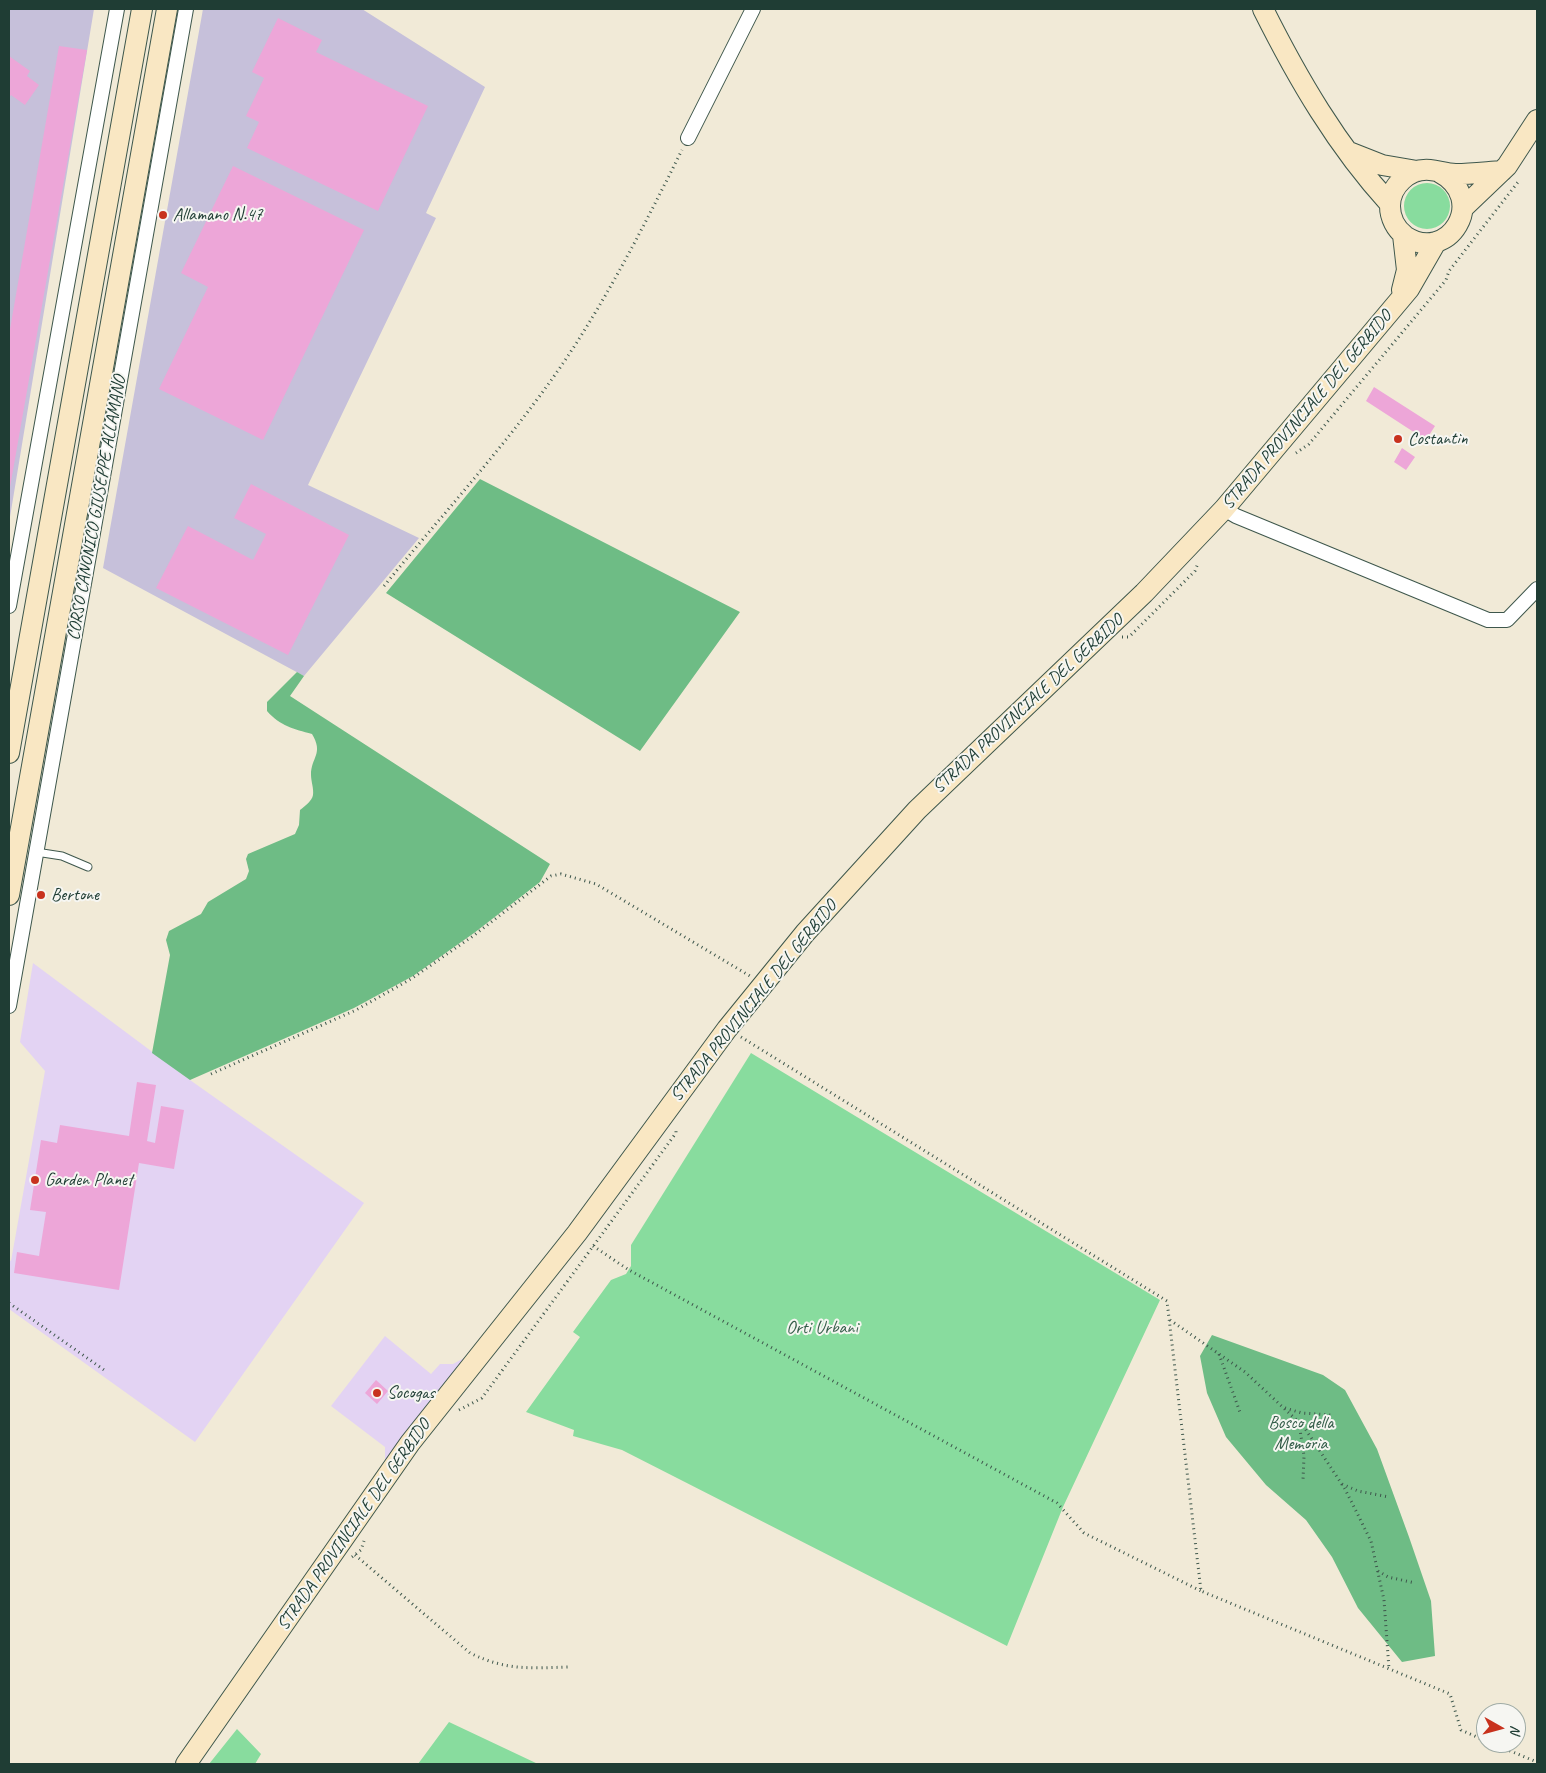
<!DOCTYPE html>
<style>
body{margin:0}
#map{position:relative;width:1546px;height:1773px;overflow:hidden;background:#f1ead7;font-family:Caveat,sans-serif}
canvas{display:block}
.frame{position:absolute;inset:0;border:10px solid #1f3d34;pointer-events:none}
.north{position:absolute;left:1476px;top:1703px;width:50px;height:50px;box-sizing:border-box;background:#f6f6f2;border:1px solid #a0aca6;border-radius:50%;rotate:97deg;font-size:14px;font-weight:700;line-height:20px;text-align:center;color:#1f3d34}
.north::after{content:'';display:block;margin:auto;width:18px;height:22px;background:#c8321e;clip-path:polygon(50% 0,100% 100%,50% 72%,0 100%)}
</style>
<div id="map">
<canvas width="1546" height="1773"></canvas>
<div class="frame"></div>
<div class="north">N</div>
</div>
<script>
const ctx = document.querySelector('canvas').getContext('2d');
ctx.lineJoin = 'round';
function paint(path, color) { ctx.fillStyle = color; ctx.fill(path, 'evenodd'); }
function trace(path, color, width, dash) { ctx.strokeStyle = color; ctx.lineWidth = width; ctx.lineCap = dash ? 'butt' : 'round'; ctx.setLineDash(dash || []); ctx.stroke(path); }
function drawText(font, color, halo, rows, align = 'center') {
  ctx.font = font + ' Caveat,sans-serif'; ctx.lineWidth = 4; ctx.setLineDash([]); ctx.textBaseline = 'middle'; ctx.strokeStyle = halo; ctx.fillStyle = color; for (const [text, x, y, turn = 0] of rows) {
    ctx.save(); ctx.translate(x, y); ctx.rotate((+turn || 0) * Math.PI / 180); ctx.textAlign = isNaN(turn) ? turn : align; if (halo) ctx.strokeText(text, 0, 0); ctx.fillText(text, 0, 0); ctx.restore();
  }
}
paint(new Path2D(`
 M33,963L190,1080L364,1203L195,1442L9,1309V1260L11,1261L45,1071L20,1042Z
 M385,1336L431,1374L440,1364H453L473,1353L385,1464V1447L331,1406Z`), '#e3d3f3');
paint(new Path2D(`
 M9,9H94L9,523Z
 M203,9H362L485,87L426,213L436,218L308,485L419,538L304,676L103,568Z`), '#c6c0da');
paint(new Path2D(`
 M1404 206a23 23 0 1 1 46 0a23 23 0 1 1-46 0Z
 M751,1053L1160,1300L1063,1507L1007,1646L622,1450L573,1436L574,1430L526,1412L580,1337L573,1332L611,1280L626,1274L631,1266V1245Z
 M449,1722L538,1764H418Z
 M237,1729L261,1754L255,1764H209Z`), '#88dc9e');
paint(new Path2D(`
 M480,479L740,612L640,751L386,593Z
 M297,672L304,676L290,696L550,864L540,882L474,933L413,976L354,1008L190,1080L152,1053L170,955L166,940L169,931L201,914L208,902L246,879L249,871L246,859L248,854L295,834L299,825L300,810C305,806 312,801 313,795C314,789 311,781 311,775C311,757 324,754 312,734C294,729 280,726 267,711V702Z
 M1212,1335L1323,1375L1345,1390L1377,1449L1409,1537L1431,1601L1435,1656L1402,1662L1358,1608L1332,1557L1306,1520L1266,1485L1226,1437L1207,1393L1200,1356Z`), '#6ebc85');
paint(new Path2D(`
 M278,18L322,40L316,52L428,106L378,211L247,148L259,122L246,116L264,78L252,72Z
 M59,46L87,50L9,493V335Z
 M9,56L30,71L27,76L39,85L25,105L11,95L9,98Z
 M233,166L364,230L263,440L159,389L208,287L181,273Z
 M1374,387L1435,426L1426,440L1366,401Z
 M1402,448L1415,457L1406,470L1394,462Z
 M251,484L349,535L288,655L156,588L188,526L253,560L266,534L234,518Z
 M137,1082L156,1085L147,1141L155,1143L161,1106L184,1110L174,1169L139,1163L119,1290L14,1273L17,1252L39,1256L46,1212L30,1210L41,1140L57,1143L60,1125L129,1136Z
 M376,1380L388,1391L377,1404L365,1393Z`), '#eda6d8');
const lane = new Path2D(`
 M36,852L62,856L88,867`);
const street = new Path2D(`
 M688,138L753,9
 M1224,509L1236,516L1488,620H1507L1537,589
 M9,606L117,9
 M9,1006L186,9`);
const secondary = new Path2D(`
 M1263,9C1298,79 1337,146 1390,204
 M1349,152L1382,165L1417,171
 M1439,172C1490,199 1448,265 1405,236C1396,229 1390,218 1390,206C1390,186 1409,168 1430,170C1439,171 1447,174 1456,174C1471,174 1487,172 1502,171
 M1463,208L1507,166L1537,120
 M1402,290L1407,270L1403,235
 M9,753L142,9
 M9,895L167,9
 M186,1764L410,1443L577,1233L727,1029L805,933L917,810L1144,593L1224,509L1409,289L1436,242`);
trace(lane, '#3e574c', 9);
trace(street, '#3e574c', 16);
trace(secondary, '#3e574c', 22);
trace(new Path2D(`
 M1296,453L1309,444L1446,280L1449,271L1518,182
 M384,586C450,505 523,427 579,339C617,279 650,214 682,150
 M1122,637H1129L1195,571L1198,563
 M741,1037L1167,1301L1201,1591L1450,1694L1461,1730L1486,1741
 M211,1074L356,1010L411,979L473,936L551,876L561,874L596,884L750,976
 M593,1246L629,1270L1057,1503L1084,1533L1201,1591
 M9,1303L107,1372
 M1170,1320L1245,1372L1304,1427L1345,1489L1371,1541L1384,1600L1389,1669
 M1219,1354L1241,1415
 M1285,1408L1302,1413L1331,1415
 M459,1410L482,1398L676,1133V1128
 M1299,1423L1304,1456L1303,1480
 M1342,1484L1358,1491L1389,1497
 M355,1555L470,1653C507,1671 530,1668 570,1667
 M352,1557L361,1550L364,1541
 M1378,1571L1388,1577L1415,1583
 M1491,1743L1537,1762`), '#3e574c', 3, [1, 4]);
trace(lane, '#fff', 7);
trace(street, '#fff', 14);
trace(secondary, '#f9e7c3', 20);
for (const [x, y, r, color] of [
 [163,215,5,"#c8321e"],
 [1398,439,5,"#c8321e"],
 [41,895,5,"#c8321e"],
 [35,1180,5,"#c8321e"],
 [377,1393,5,"#c8321e"]
]) { const dot = new Path2D(); dot.arc(x, y, r, 0, 2 * Math.PI); ctx.fillStyle = color; ctx.fill(dot); trace(dot, '#f6f6f2', 2); }
drawText('18px', '#1f3d34', '#f6f6f2', [
 ["Allamano N.47",173,215],
 ["Costantin",1408,439],
 ["Bertone",51,895],
 ["Garden Planet",45,1180],
 ["Socogas",387,1393]
], 'left');
drawText('18px', '#1f3d34', '#f6f6f2', [
 ["STRADA PROVINCIALE DEL GERBIDO",1307,410,-50],
 ["CORSO CANONICO GIUSEPPE ALLAMANO",97,508,-80],
 ["STRADA PROVINCIALE DEL GERBIDO",1028,704,-43],
 ["STRADA PROVINCIALE DEL GERBIDO",754,1001,-51],
 ["STRADA PROVINCIALE DEL GERBIDO",354,1525,-55]
]);
drawText('18px', '#345d49', '#f6f6f2', [
 ["Orti Urbani",822,1328],
 ["Bosco della",1301,1423],
 ["Memoria",1301,1444]
]);
</script>
